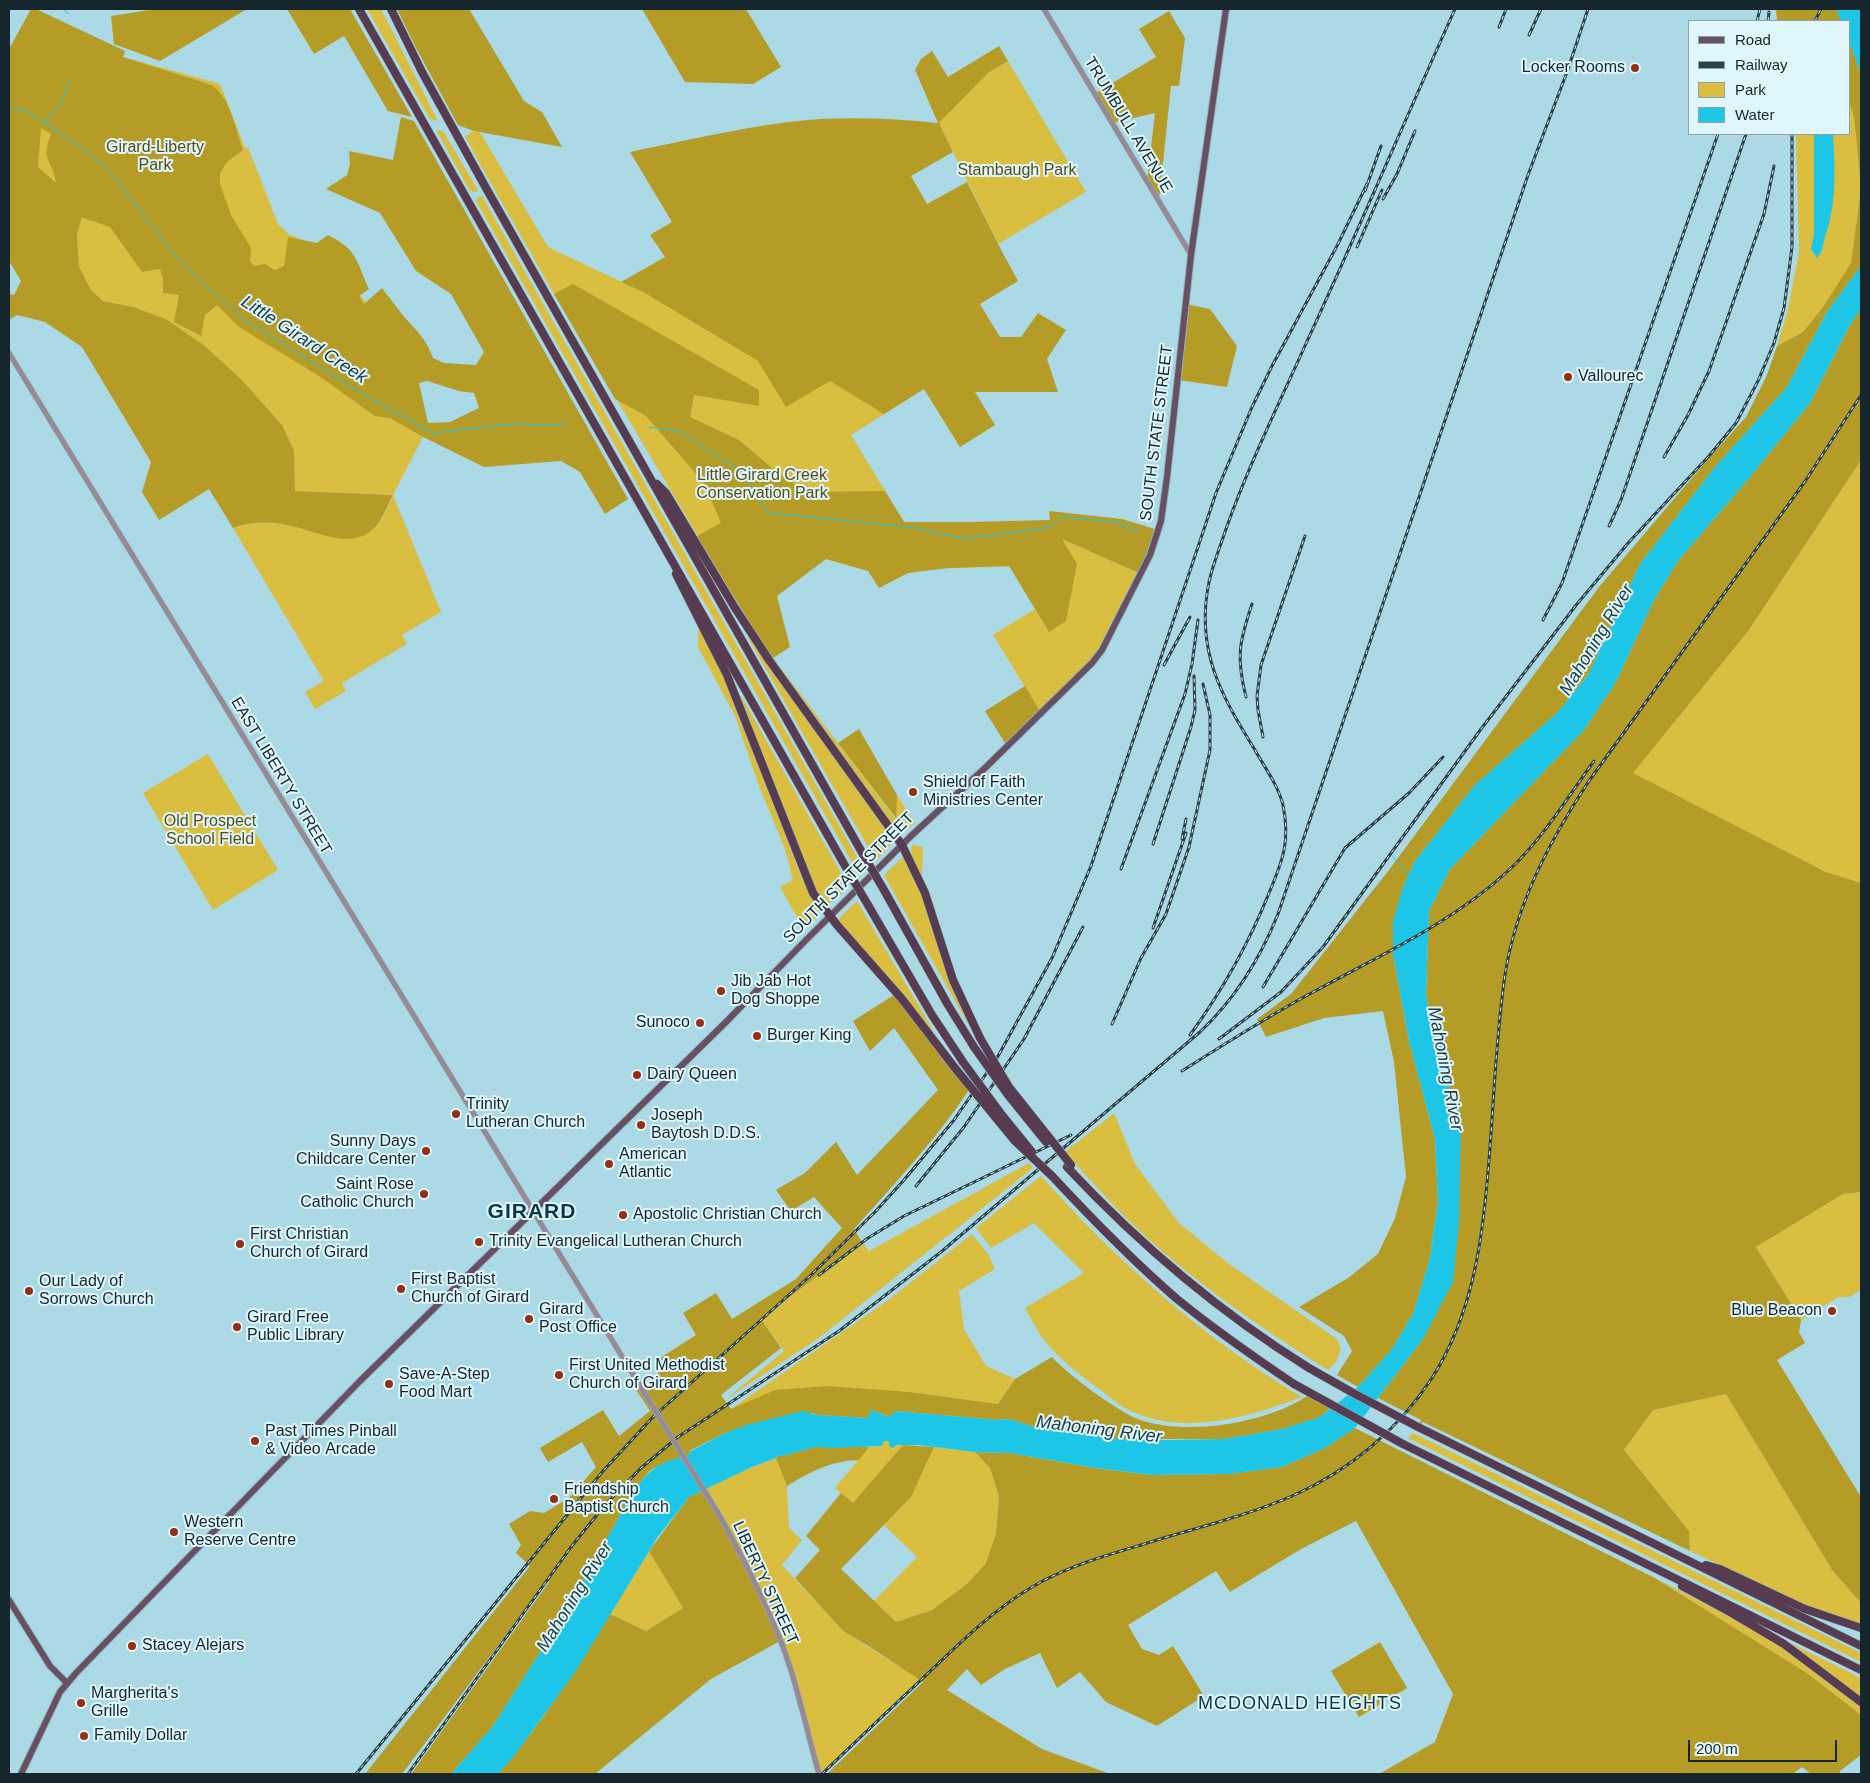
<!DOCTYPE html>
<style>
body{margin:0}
#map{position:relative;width:1870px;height:1783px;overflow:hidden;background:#abd9e6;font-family:Arial,sans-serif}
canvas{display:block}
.frame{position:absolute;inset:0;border:10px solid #15272c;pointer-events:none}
.legend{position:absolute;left:1688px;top:20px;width:162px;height:115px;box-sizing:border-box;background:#dff6fc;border:1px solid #8ea3a9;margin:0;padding:6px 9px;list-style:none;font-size:15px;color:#15272c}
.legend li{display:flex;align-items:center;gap:10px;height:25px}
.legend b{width:25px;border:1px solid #8ea3a9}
.scale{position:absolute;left:1688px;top:1740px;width:149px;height:22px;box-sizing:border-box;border:2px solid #15272c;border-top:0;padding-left:6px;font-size:15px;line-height:18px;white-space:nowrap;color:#15272c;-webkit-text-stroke:4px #dff6fc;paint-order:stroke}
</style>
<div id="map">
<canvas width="1870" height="1783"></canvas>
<div class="frame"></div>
<ul class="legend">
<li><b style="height:6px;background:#694f62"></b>Road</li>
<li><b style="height:6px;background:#2b4147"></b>Railway</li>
<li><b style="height:14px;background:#dabe40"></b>Park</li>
<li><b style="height:14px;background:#1dc5e6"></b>Water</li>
</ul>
<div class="scale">200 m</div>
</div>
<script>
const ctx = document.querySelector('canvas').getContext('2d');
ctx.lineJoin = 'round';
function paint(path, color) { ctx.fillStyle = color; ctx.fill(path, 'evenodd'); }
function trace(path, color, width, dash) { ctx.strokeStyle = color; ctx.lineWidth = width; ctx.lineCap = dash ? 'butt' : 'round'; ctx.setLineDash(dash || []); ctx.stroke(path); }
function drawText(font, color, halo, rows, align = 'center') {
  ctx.font = font + ' Arial,sans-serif'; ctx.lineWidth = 4; ctx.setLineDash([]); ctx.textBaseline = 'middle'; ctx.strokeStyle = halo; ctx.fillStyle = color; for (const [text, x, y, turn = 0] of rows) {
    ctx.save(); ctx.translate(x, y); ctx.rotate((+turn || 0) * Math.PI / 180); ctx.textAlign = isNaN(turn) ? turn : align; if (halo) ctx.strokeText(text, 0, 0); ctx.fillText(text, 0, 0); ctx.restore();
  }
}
paint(new Path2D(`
 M367,9H381L438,121L430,119Z
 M46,30L123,57L217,83L221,86L245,148L248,147L278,224L290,235L311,243L335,263L376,315L423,437L393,495L441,612L402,635L407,644L342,683L346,691L315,709L305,692L324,681L233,528C250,522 268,521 286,525C313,529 351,551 374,528C383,520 388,506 393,495L295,491L294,450L282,425L242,380L205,346L166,319L133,307L103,301L91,290L79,267L77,234L84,213L38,167Z
 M1008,61L1086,192L998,244L939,123L988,73Z
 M1849,101L1854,117L1861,188L1851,263L1823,307L1803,332L1777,346L1787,314L1799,252L1796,134H1849Z
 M436,130L443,131L478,190L477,192L470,191Z
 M474,131L480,132L548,247L645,293L931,320L995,425L960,447L924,389L851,435L904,522H971L1062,539L1141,574L1107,643L1041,713L993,635L1035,609L1049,632L1076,564L869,571L808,554L734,597L554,294L476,157L465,136Z
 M482,196L865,871L860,876L476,201L478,197Z
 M1861,460V883L1826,872L1632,773L1749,630Z
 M698,628L708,644L734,699L801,876L818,907V914L817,917L807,927L802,926L780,887L793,880L785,849L759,786L735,716L698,647Z
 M750,637L892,838V844L876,861L748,638Z
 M764,646L895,818L897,795L915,823C906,830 898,834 890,825Z
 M741,696L849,887L829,904L825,902L816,890L739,697Z
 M208,754L278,870L213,910L143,793Z
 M913,845L923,847L922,877L927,889L912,859L911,848Z
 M902,858L906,859L918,883L969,1023L968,1024L884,875Z
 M857,901L933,1030L932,1031L839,921L840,917Z
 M1114,1113L1135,1164L1179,1223L1229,1264L1337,1339L1341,1349L1336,1362L1328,1370C1254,1324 1178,1271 1116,1208C1099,1190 1082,1171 1065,1152Z
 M1029,1163L1033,1168L819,1338L725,1400L784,1351L761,1319L862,1242L869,1251Z
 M1041,1176C1117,1261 1204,1339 1302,1397C1248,1417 1184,1437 1129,1410C1118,1405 1108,1395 1098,1388C1078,1374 1060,1359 1044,1340C1037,1331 1031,1318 1025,1308L1084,1273L1034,1223L991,1248L976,1228Z
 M1861,1192V1290L1849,1297H1839L1801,1320L1756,1247L1843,1194Z
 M972,1234L988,1254L995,1269L959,1291L964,1329L986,1366L1015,1379L998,1404L909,1392L731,1409L887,1301Z
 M1726,1394L1832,1570L1861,1603V1625L1824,1613L1690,1551L1689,1531L1624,1450L1653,1410Z
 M1413,1433L1861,1653V1662L1408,1438Z
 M884,1441H889L891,1446L903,1445L853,1504L835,1488L869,1447H875Z
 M934,1447L975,1452L990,1468L999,1497L996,1533L986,1563L968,1583L932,1610L896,1622L874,1601L917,1557L884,1525L911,1497Z
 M776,1458L787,1486L789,1528L802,1540L782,1565L843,1631L921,1680L821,1774H819L790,1667L773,1621L704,1490L733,1475Z
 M649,1551L683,1608L646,1631L610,1614Z
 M1653,1577C1696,1599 1740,1621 1781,1647C1809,1665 1835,1687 1861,1707V1715L1807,1673Z
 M1786,1641L1861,1678V1697L1785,1642Z`), '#dabe40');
paint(new Path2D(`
 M31,9H36L125,51L123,57L212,85C231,99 235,128 243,150L227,162L220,173V184L231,215L251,248L250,261L254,266L265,264L275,270L284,266L288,237L317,243L328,235C358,250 356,261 369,289L359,296L364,304L382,288C388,296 395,305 401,313C415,330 425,336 433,358L444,363L476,365L484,352L451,294L416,271L380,213L326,189L347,175L350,164L349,151L393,160L401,117L414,121L628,499L605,514L580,472L561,461L484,467L423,437L390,418L375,416L319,376L239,327L217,305L205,315L201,336L174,322L179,295L163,293V279L160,269L142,272L110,227L81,217L82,218L77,234L79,267L91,290L103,301L133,307L166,319L205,346L242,380L282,425L294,450L295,491L393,495C387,506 382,522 371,531C347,550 312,529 286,525C268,521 250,522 233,528L209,489L159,520L142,492L151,462L82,347L45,322L17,315L9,320V294L14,295L21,281L9,261V49ZM41,128L51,134C40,161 53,160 56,183L38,167ZM427,381L459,391L474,393L479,408L450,422L428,423L419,383Z
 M156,9H247L160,61L114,44L111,16Z
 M287,9H350L412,117L388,111L344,36L314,54Z
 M397,9H469L524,101L542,112L562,147L474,131L458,125L416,48Z
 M642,9H746L781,67L753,84L685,82Z
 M1776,9H1836L1841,21H1777Z
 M1169,11L1185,38L1179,86H1171L1159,201L1147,182L1155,113L1112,123L1094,94L1156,57L1139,29Z
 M1849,41L1861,74V266L1827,312L1787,387L1715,467L1640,564L1588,675L1558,712L1475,785L1415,861L1403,887L1393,954L1409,1041L1435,1139L1438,1201L1430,1258L1413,1314L1392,1349L1358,1387L1337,1375L1352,1351L1344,1336L1299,1307L1348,1278L1378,1254L1395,1218L1406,1177L1394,1062L1383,1011L1324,1018L1266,1037L1257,1019L1291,994L1389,870L1599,587L1703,465L1746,417L1767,375L1777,346L1803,332L1823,307L1851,263L1861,188L1854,117L1849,101Z
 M999,46L1008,61L988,73L939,123L953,152L911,176L927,204L967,182L998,244L1018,281L980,304L1000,337H1021L1038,313L1066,330L1047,359L1058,392H975L995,425L960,447L924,389L884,414L830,381L786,407L758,361L645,293L621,282L665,257L650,235L672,222L630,152C683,141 735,129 789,122C838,116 889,118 938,123L915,70L921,59L932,51L948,77Z
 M573,284L759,390V406L694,395L690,417L739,440L780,475L809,492L885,491L904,522H971L1050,520L1049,511L1122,519L1158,530L1141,574L1062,539L1077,564L1066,621L1049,632L1009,566L949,568L908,573L879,588L868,571L826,559L777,596L790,647L773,658L764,646L697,536L721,523L704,483L646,416L615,399L554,294Z
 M1186,304L1210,309L1237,346L1227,387L1178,380Z
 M1861,309V460L1749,630L1633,773L1826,872L1861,883V1192L1843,1194L1756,1247L1801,1320L1799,1332L1805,1343L1777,1360L1861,1497V1603L1832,1570L1726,1394L1653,1410L1624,1450L1689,1531L1690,1551L1423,1422L1418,1427L1421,1420L1378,1398L1423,1339L1461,1115L1452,1100L1442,1056L1445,1045L1439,1026L1432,1027L1426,995L1429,911L1450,869L1584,730L1616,682L1654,600L1678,561L1750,477L1810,403L1850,325Z
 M1025,686L1041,713L1007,746L985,711Z
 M859,729L897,795L896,818L838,743Z
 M894,995L969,1090C935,1141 894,1184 854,1229L862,1242L761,1319L781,1348L721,1395L731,1409L775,1390L827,1386L909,1392L998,1404L1015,1379L1052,1357C1067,1374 1117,1411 1138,1419C1185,1437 1270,1423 1310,1394L1333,1406L1320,1417L1283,1429L1224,1439H1117L1068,1430C1057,1424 1047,1428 1036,1427C1021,1425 1013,1417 997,1420L896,1411L890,1417L871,1410L868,1418L817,1415L813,1413L725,1433L689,1451L690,1454C679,1460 667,1461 656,1467C647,1471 641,1482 634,1490L572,1602L493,1726L451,1774H411L549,1582L547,1580L402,1774H365L530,1566L516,1553L521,1545L509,1524L530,1511L544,1513L569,1498L596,1467L582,1442L548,1462L540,1448L603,1410L619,1436L650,1411L635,1388L663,1370L657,1360L696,1335L683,1313L716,1293L732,1319L796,1279L842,1228L814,1197L791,1211L776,1190L805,1173L836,1142L857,1175L938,1090L894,1028L870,1051L853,1021Z
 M1355,1428L1653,1577L1807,1673L1861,1715V1755L1840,1771V1774H1811L1802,1767L1793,1774H1379L1435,1742L1453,1694L1356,1521L1301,1549L1230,1592L1216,1571L1128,1625L1142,1649L1159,1655L1173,1646L1204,1696L1157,1726L1106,1702L1080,1672L1057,1688L1040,1653L1005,1669L981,1685L967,1669L947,1690L1042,1749L1110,1774H827L923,1682L870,1647L843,1631L795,1578L820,1550L806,1536L841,1493L853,1503L903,1445L934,1447L911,1497L841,1569L896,1622L932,1610L968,1583L986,1563L996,1533L999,1497L990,1468L975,1452L1010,1453L1095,1468L1152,1475L1228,1474L1282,1467L1325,1448Z
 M827,1446L833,1448L857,1446L869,1447L859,1460C830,1461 812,1471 787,1486L776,1458L779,1455L782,1456L816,1447Z
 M704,1490L721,1518L780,1641L711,1679L595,1774H498C541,1725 576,1669 610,1614L646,1631L683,1608L649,1551L689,1497Z
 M1380,1642L1407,1688L1359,1717L1331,1671Z`), '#b49c27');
paint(new Path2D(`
 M1836,9H1861V74L1849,41V21H1841Z
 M1814,134H1833C1835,169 1837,203 1825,237C1823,245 1822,253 1817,258L1811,249L1814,234Z
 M1861,266V309L1850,325L1810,403L1750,477L1678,561L1654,600L1616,682L1584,730L1450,869L1429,911L1426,995L1432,1027L1439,1025L1445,1045L1442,1056L1452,1100L1461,1115L1459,1222L1453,1282L1423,1339L1355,1428L1325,1448L1282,1467L1228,1474L1152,1475L1096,1468L1010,1453L975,1452L919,1445H896L893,1448L889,1446V1441H884L882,1446L833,1448L816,1447L782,1456L779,1455L776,1458L752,1467L689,1497L657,1538L576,1671L514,1756L498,1774H451L493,1726L572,1602L634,1490C645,1475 657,1463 675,1459C681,1457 684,1457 690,1454L689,1452L725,1433L746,1425L803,1411L817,1415L868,1418L871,1410L889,1417L896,1411L997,1420C1014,1417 1021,1425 1036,1427C1048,1428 1056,1424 1068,1430L1117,1439L1169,1440L1224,1439L1283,1429L1320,1417L1358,1387L1392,1349L1413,1314L1430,1258L1438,1201L1435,1139L1409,1041L1393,954V921L1403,887L1415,861L1475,785L1558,712L1588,675L1640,564L1715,467L1787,387L1827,312Z`), '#1dc5e6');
trace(new Path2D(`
 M63,9L69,14
 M9,107L26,111L80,146L104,166L121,185L168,247L192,273L243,319L371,399L433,433L512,424L566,425
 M45,123L63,100L69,81
 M649,427L679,431L743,473L768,513L910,527L966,539L1051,527L1062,517L1114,522L1140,532
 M1393,857L1408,875`), '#1dc5e6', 1);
const minor = new Path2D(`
 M1044,9L1191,255
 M9,353L634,1376
 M721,1518C747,1566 773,1615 790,1667C801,1702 809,1739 819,1774`);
const major = new Path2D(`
 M9,1600L50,1666L67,1683
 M21,1774L60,1692L76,1673L360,1381L725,1023L807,939L912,835L985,768L1092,663L1102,650L1150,555L1161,521L1167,477L1191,255L1226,9`);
const highway = new Path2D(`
 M359,9L848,871
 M391,9L422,72L486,188L864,856
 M657,484L666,493L735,608L769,660L902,845L925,893L953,980L980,1038
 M676,574L727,675L813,893L837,925L902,999L955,1068
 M884,890L948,1005L974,1047
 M868,905L932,1015L963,1062
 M1067,1167C1139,1244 1219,1312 1309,1368
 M1052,1176C1092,1219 1133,1261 1177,1299C1215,1330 1254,1357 1294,1384
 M1418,1427L1861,1646
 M1403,1444L1861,1670
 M1706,1565L1720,1569L1805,1609L1861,1628
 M1682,1586L1730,1612L1784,1644L1861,1702`);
trace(minor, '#8db5c1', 6);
trace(major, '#8db5c1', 8);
trace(highway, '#8db5c1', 9);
trace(minor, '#988a94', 5);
trace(major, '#694f62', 6);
trace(highway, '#573b50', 8);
const rail = new Path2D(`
 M1757,21L1760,9
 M1768,21L1769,12
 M1815,21L1821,9
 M1499,27L1506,9
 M1529,35L1541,9
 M1365,191L1381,146
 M1383,199L1397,174L1415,131
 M1357,247L1382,190
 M1664,457L1688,415L1709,371L1764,214L1774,166
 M1609,526L1621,500L1746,134
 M1543,620L1562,583L1718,134
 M1164,665L1190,617
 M1246,697C1236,657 1239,643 1252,604
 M1263,737L1258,710L1257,696L1261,665L1305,536
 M1182,839L1186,819
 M1153,844L1191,727L1195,710L1194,676
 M1121,869L1185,694L1192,664L1198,620
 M1153,928L1186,833
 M1263,987L1345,848L1409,793L1443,757
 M1112,1024L1141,958L1166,914L1189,847L1210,750V715L1203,684
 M1190,1035C1222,991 1249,943 1269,893C1275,879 1281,865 1284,850C1287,836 1286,820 1283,805C1278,785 1265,768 1255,750C1221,695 1195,650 1209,582C1213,564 1220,547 1226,529C1248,467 1277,408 1304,348C1356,236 1404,122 1455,9
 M1219,1039L1281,992L1323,947L1481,729L1577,604L1629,542L1709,456L1736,423L1758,381L1774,343L1784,308L1792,247V134
 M1182,1071C1226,1043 1270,1015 1315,991C1381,955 1453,922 1508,871C1542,840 1567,798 1594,761
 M916,1186L964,1127L1024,1039L1083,927
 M819,1275L868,1238L904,1216L1071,1135
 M356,1774L603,1471L653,1417L810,1276L875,1212L904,1180L954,1120L997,1058L1052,958L1091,866L1204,529L1216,493L1252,407L1272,366L1337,246L1367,184
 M408,1774L571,1547L605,1505L641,1468L678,1437L839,1331L883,1297L941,1252L1200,1032C1235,999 1260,959 1278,914L1528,175L1567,72L1588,9
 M822,1774C855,1742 888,1711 922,1679C957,1646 990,1612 1032,1587C1066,1567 1104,1556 1141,1545C1191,1529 1244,1517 1292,1496C1349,1471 1398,1430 1432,1378C1474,1312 1483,1237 1489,1160C1494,1099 1496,1036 1505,975C1516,904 1550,840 1589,781L1806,480L1861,395`);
trace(rail, '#2b4147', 3);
trace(rail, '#dff6fc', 1, [4]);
const minorBridge = new Path2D(`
 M634,1376L721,1518`);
const highwayBridge = new Path2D(`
 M864,856L884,890
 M848,871L868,905
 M980,1038L1009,1087L1071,1165
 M974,1047L1008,1095L1046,1142
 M963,1062L1002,1115L1032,1152
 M955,1068L1014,1140L1052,1176
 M1309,1368L1355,1394L1418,1427
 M1294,1384L1403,1444`);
trace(minorBridge, '#8db5c1', 6, []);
trace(highwayBridge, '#8db5c1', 9, []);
trace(minorBridge, '#988a94', 5);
trace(highwayBridge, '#573b50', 8);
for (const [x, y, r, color] of [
 [1635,68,5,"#962f0f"],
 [1568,377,5,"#962f0f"],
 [913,792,5,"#962f0f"],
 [721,991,5,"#962f0f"],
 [700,1023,5,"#962f0f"],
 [757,1036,5,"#962f0f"],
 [637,1075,5,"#962f0f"],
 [456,1114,5,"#962f0f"],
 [641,1125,5,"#962f0f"],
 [426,1151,5,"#962f0f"],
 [609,1164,5,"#962f0f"],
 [424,1194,5,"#962f0f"],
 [623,1215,5,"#962f0f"],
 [479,1242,5,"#962f0f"],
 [240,1244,5,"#962f0f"],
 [401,1289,5,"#962f0f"],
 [29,1291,5,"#962f0f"],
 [1832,1311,5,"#962f0f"],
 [529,1319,5,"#962f0f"],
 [237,1327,5,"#962f0f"],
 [559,1375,5,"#962f0f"],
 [389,1384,5,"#962f0f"],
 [255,1441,5,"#962f0f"],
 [554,1499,5,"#962f0f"],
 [174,1532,5,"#962f0f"],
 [132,1646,5,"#962f0f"],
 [81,1703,5,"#962f0f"],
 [84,1736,5,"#962f0f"]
]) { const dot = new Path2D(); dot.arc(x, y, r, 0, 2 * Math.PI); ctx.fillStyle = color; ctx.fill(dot); trace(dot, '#dff6fc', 2); }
drawText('16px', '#15272c', '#dff6fc', [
 ["Locker Rooms",1625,68,"right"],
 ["Vallourec",1578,377],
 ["Shield of Faith",923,783],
 ["Ministries Center",923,801],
 ["Jib Jab Hot",731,982],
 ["Dog Shoppe",731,1000],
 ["Sunoco",690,1023,"right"],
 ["Burger King",767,1036],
 ["Dairy Queen",647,1075],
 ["Trinity",466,1105],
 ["Lutheran Church",466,1123],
 ["Joseph",651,1116],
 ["Baytosh D.D.S.",651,1134],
 ["Sunny Days",416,1142,"right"],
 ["Childcare Center",416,1160,"right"],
 ["American",619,1155],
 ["Atlantic",619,1173],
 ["Saint Rose",414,1185,"right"],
 ["Catholic Church",414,1203,"right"],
 ["Apostolic Christian Church",633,1215],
 ["First Christian",250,1235],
 ["Church of Girard",250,1253],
 ["Trinity Evangelical Lutheran Church",489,1242],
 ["First Baptist",411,1280],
 ["Church of Girard",411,1298],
 ["Our Lady of",39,1282],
 ["Sorrows Church",39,1300],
 ["Girard",539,1310],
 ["Post Office",539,1328],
 ["Blue Beacon",1822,1311,"right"],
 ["Girard Free",247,1318],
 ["Public Library",247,1336],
 ["First United Methodist",569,1366],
 ["Church of Girard",569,1384],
 ["Save-A-Step",399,1375],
 ["Food Mart",399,1393],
 ["Past Times Pinball",265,1432],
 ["& Video Arcade",265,1450],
 ["Friendship",564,1490],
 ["Baptist Church",564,1508],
 ["Western",184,1523],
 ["Reserve Centre",184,1541],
 ["Stacey Alejars",142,1646],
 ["Margherita's",91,1694],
 ["Grille",91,1712],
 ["Family Dollar",94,1736]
], 'left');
drawText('16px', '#15272c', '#dff6fc', [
 ["TRUMBULL AVENUE",1128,125,59],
 ["SOUTH STATE STREET",1157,433,-83],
 ["EAST LIBERTY STREET",281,776,59],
 ["SOUTH STATE STREET",849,878,-45],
 ["LIBERTY STREET",765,1583,65]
]);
drawText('16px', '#5a4d12', '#dff6fc', [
 ["Girard-Liberty",155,148],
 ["Park",155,166],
 ["Stambaugh Park",1017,171],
 ["Little Girard Creek",762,476],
 ["Conservation Park",762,494],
 ["Old Prospect",210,822],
 ["School Field",210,840]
]);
drawText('italic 18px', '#1c3b42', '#dff6fc', [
 ["Little Girard Creek",304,340,33],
 ["Mahoning River",1597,640,-59],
 ["Mahoning River",1445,1069,79],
 ["Mahoning River",1099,1430,7],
 ["Mahoning River",575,1597,-58]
]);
ctx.letterSpacing = '1px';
drawText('18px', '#0a3943', '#dff6fc', [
 ["MCDONALD HEIGHTS",1300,1704]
]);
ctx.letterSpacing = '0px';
ctx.letterSpacing = '1px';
drawText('bold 21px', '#0a3943', '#dff6fc', [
 ["GIRARD",532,1212]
]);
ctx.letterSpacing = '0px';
</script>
